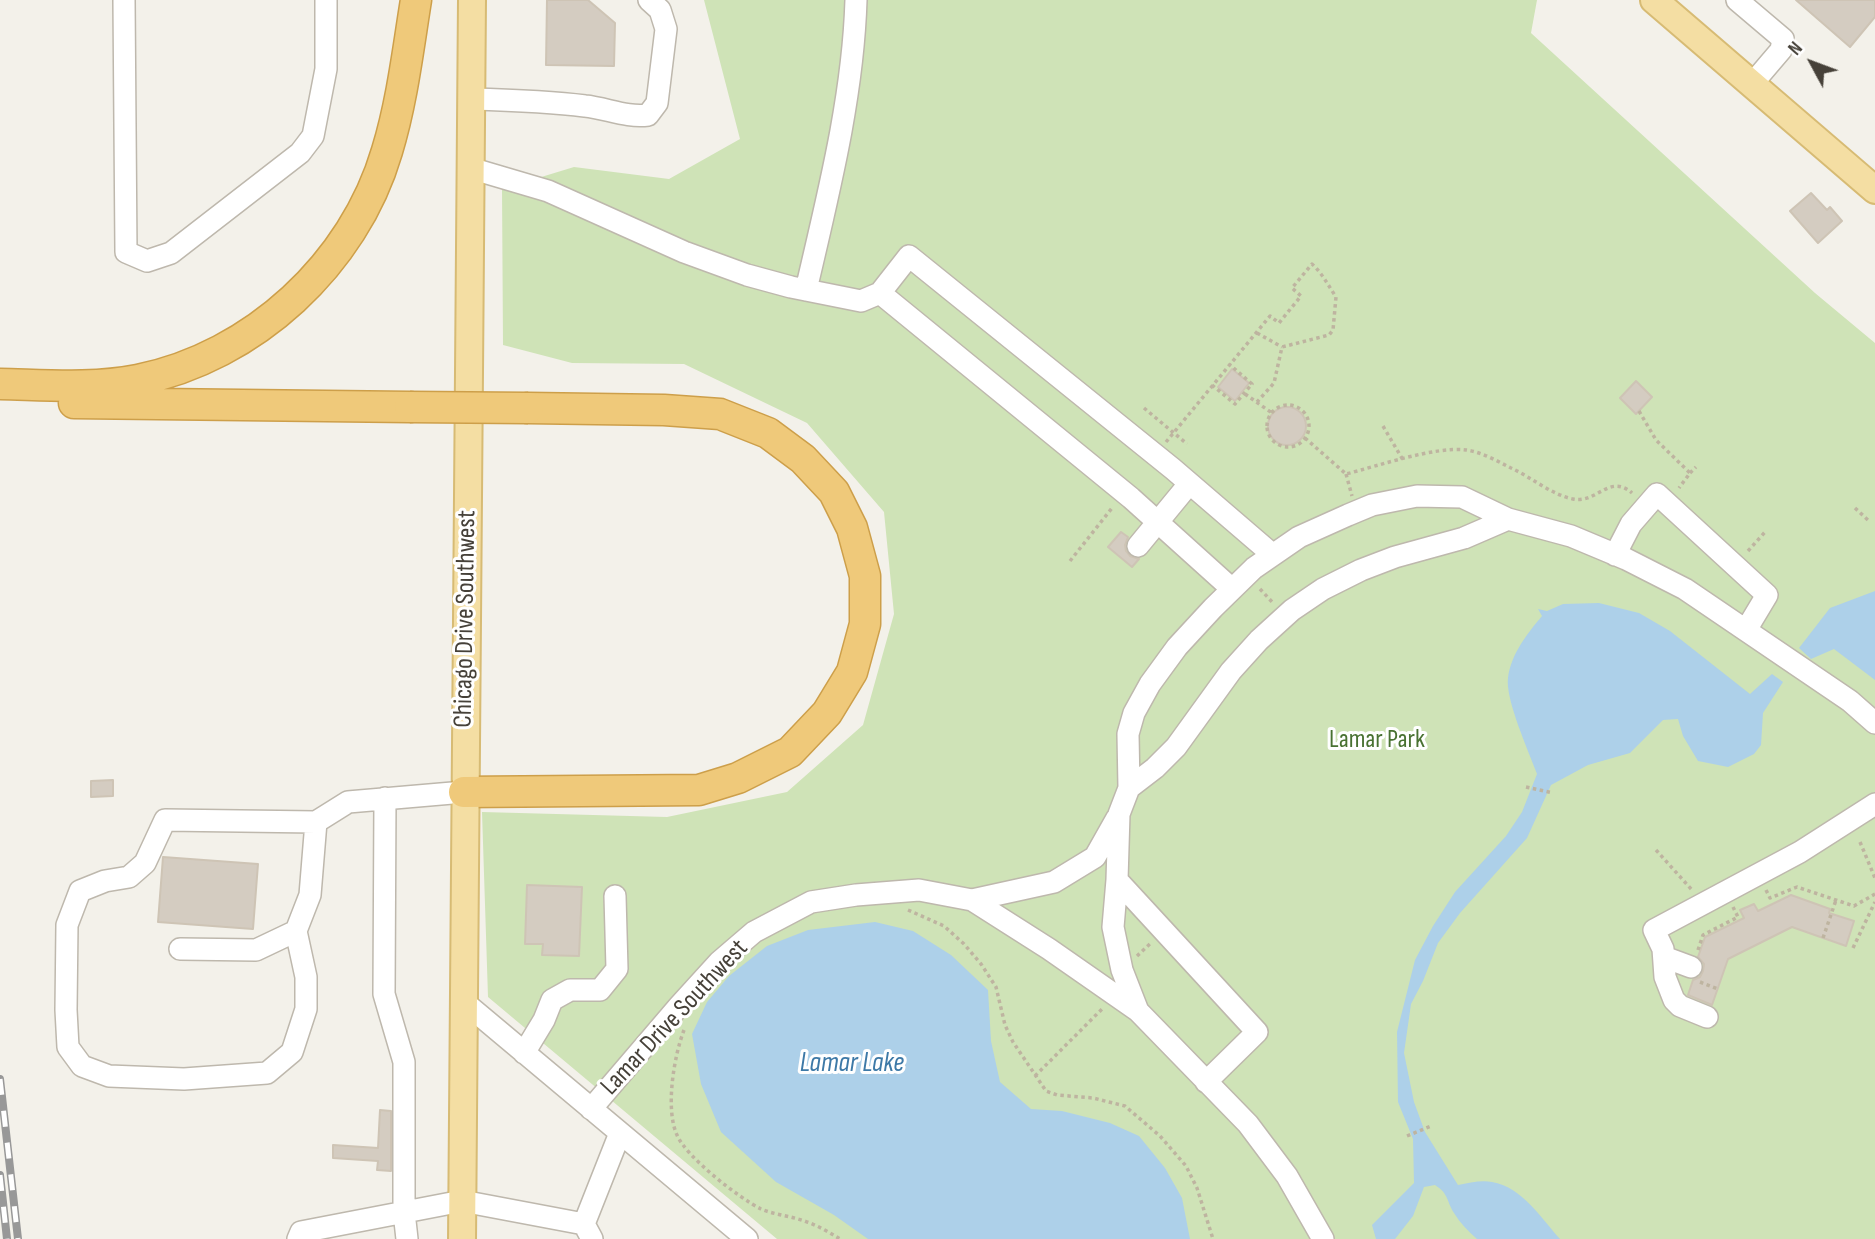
<!DOCTYPE html>
<style>
body{margin:0}
#map{position:relative;width:1875px;height:1239px;overflow:hidden;background:#f3f1ea;font-family:"Sofia Sans Condensed",sans-serif}
canvas{display:block}
.north{position:absolute;left:1777px;top:28px;width:70px;height:70px;-webkit-text-stroke:5px #fff;paint-order:stroke;rotate:311deg;font-size:19px;font-weight:700;line-height:28px;text-align:center;color:#464139}
.north::after{content:'';display:block;margin:auto;width:24px;height:32px;background:#464139;clip-path:polygon(50% 0,100% 100%,50% 72%,0 100%)}
</style>
<div id="map">
<canvas width="1875" height="1239"></canvas>
<div class="north">N</div>
</div>
<script>
const ctx = document.querySelector('canvas').getContext('2d');
ctx.lineJoin = 'round';
function paint(path, color) { ctx.fillStyle = color; ctx.fill(path, 'evenodd'); }
function trace(path, color, width, dash) { ctx.strokeStyle = color; ctx.lineWidth = width; ctx.lineCap = dash ? 'butt' : 'round'; ctx.setLineDash(dash || []); ctx.stroke(path); }
function drawText(font, color, halo, rows, align = 'center') {
  ctx.font = font + ' "Sofia Sans Condensed",sans-serif'; ctx.lineWidth = 6; ctx.setLineDash([]); ctx.textBaseline = 'middle'; ctx.strokeStyle = halo; ctx.fillStyle = color; for (const [text, x, y, turn = 0] of rows) {
    ctx.save(); ctx.translate(x, y); ctx.rotate((+turn || 0) * Math.PI / 180); ctx.textAlign = isNaN(turn) ? turn : align; if (halo) ctx.strokeText(text, 0, 0); ctx.fillText(text, 0, 0); ctx.restore();
  }
}
paint(new Path2D(`
 M704,0H1537L1531,33L1815,293L1875,343V1239H777L488,997L482,812L667,817L787,792L863,725L894,614L884,512L807,423L684,364L572,363L503,345L502,189L574,167L669,179L740,139Z`), '#cfe3b7');
paint(new Path2D(`
 M1875,591V680L1834,649L1811,659L1799,648L1830,608Z
 M1599,603L1639,613L1670,631L1750,694L1772,674L1783,682L1763,713L1761,745L1754,754L1728,767L1698,761L1683,736L1678,719L1663,720L1630,753L1588,765L1551,785L1527,838L1460,913L1438,943L1423,981L1411,1004L1404,1053L1414,1102L1425,1132L1458,1185C1469,1183 1481,1180 1492,1182C1522,1187 1541,1218 1560,1239H1477C1468,1231 1460,1223 1454,1213C1446,1200 1449,1194 1435,1185L1424,1187L1413,1216L1395,1239H1376L1372,1225L1414,1183L1413,1139L1398,1102L1397,1032L1415,960L1433,926L1455,892L1506,836L1522,812L1537,774C1529,752 1505,699 1508,678C1511,654 1527,634 1542,616L1538,609L1547,611L1563,604Z
 M875,922L913,931L951,955L988,990L991,1041L1000,1082L1031,1109L1062,1111L1110,1123L1139,1136L1165,1168L1182,1198L1190,1239H868L834,1215L776,1182L721,1132L701,1084L692,1034L707,1002L729,976L767,946L808,930Z`), '#add0e9');
const building = new Path2D(`
 M547,0H588L615,23L614,66L546,65Z
 M1796,0H1875V17L1850,47Z
 M1811,193L1827,210L1830,207L1842,221L1818,243L1790,211Z
 M1232,369L1249,383L1235,401L1218,387Z
 M1636,381L1652,397L1636,414L1620,398Z
 M1268 426a19 19 0 1 1 38 0a19 19 0 1 1-38 0Z
 M1121,532L1128,537L1125,545L1126,551L1130,556L1139,559L1132,567L1108,547Z
 M113,780V796L91,797V781Z
 M163,857L258,864L253,929L158,922Z
 M527,885L582,887L579,956L542,955L543,944H525Z
 M1791,895L1830,909L1829,913L1854,921L1846,946L1792,927L1728,959L1712,1005L1688,995L1693,980L1700,977L1703,971L1704,964L1698,957L1705,937L1744,918L1740,910L1754,904L1758,911Z
 M380,1110L391,1111V1171L377,1170L378,1161L333,1158V1145L378,1148Z`);
paint(building, '#d4ccc1');
trace(building, '#cec4b5', 2);
const minor = new Path2D(`
 M124,0L126,252L147,261L171,253L300,153L313,136L326,69V0
 M1737,0L1783,39L1781,50L1752,84
 M471,99C509,100 547,101 585,106C606,108 627,118 648,115L657,103L666,29L660,10L649,0
 M470,168L548,191L684,252L747,275L791,287L861,301L880,293
 M806,290C828,195 853,98 856,0
 M1138,546L1189,484
 M1615,555L1631,524L1657,494L1767,595L1746,630
 M1232,589L1131,498L880,293L909,256L1173,469L1273,555
 M1129,788L1155,768L1176,747L1231,671L1259,640L1292,610L1323,589L1361,570L1395,557L1464,538L1508,519
 M385,798L384,994L404,1062V1212L407,1239
 M1117,880L1257,1032L1206,1082
 M972,900L1054,882L1095,857L1117,818
 M296,931L306,977V1009L292,1052L267,1073L184,1079L109,1076L82,1066L68,1047L66,1010L67,925L80,891L105,881L129,877L145,863L165,820L316,822
 M180,949L256,950L296,931L310,895L316,822L348,802L464,792
 M1664,957L1691,967
 M464,1002L747,1239
 M1707,1017L1680,1006L1674,1000L1665,977L1663,949L1654,930L1800,852L1875,804
 M524,1053L544,1020L552,1000L570,990H600L617,969L615,896
 M591,1109L679,1006L719,962L754,932L811,902L856,895L919,890L972,900L1049,949L1138,1011
 M298,1239L301,1232L462,1201L584,1224
 M592,1239L584,1224L620,1133
 M1323,1239L1287,1176L1248,1124L1138,1011L1122,970L1113,927L1117,880L1119,814L1129,788L1128,734L1134,713L1150,684L1177,647L1213,608L1254,568L1299,537L1348,515L1372,505L1417,496L1462,497L1508,519L1571,536L1626,559L1685,589L1850,701L1875,723`);
const major = new Path2D(`
 M1654,0L1875,190
 M462,1239L472,0`);
const highway = new Path2D(`
 M0,384C46,385 93,389 138,380C253,357 354,264 387,151C402,102 408,50 416,0
 M74,403L410,407
 M464,792L699,790L738,778L790,752L827,713L852,672L865,624V576L852,528L834,492L803,459L768,433L720,414L664,410L528,408`);
trace(minor, '#beb8ad', 24);
trace(major, '#d7bb74', 30);
trace(highway, '#cd9f4a', 33);
trace(new Path2D(`
 M1257,333L1282,347
 M1212,385L1235,404L1252,384L1229,364
 M1245,394L1272,413
 M1267 426a21 21 0 1 1 42 0a21 21 0 1 1-42 0Z
 M1144,408L1187,444
 M1639,411L1656,440L1690,473L1679,488
 M1383,426L1403,460
 M1305,438L1346,474C1378,466 1435,446 1466,450C1482,452 1497,461 1511,468C1531,477 1552,495 1573,499C1597,504 1609,473 1632,493
 M1166,442L1270,316L1279,323L1301,296L1292,288L1312,264C1322,273 1328,285 1336,297L1333,330L1329,335L1282,347L1274,383L1257,402
 M1690,473L1696,467
 M1346,474L1352,496
 M1855,508L1869,521
 M1748,551L1765,532
 M1070,561L1112,508
 M1260,589L1274,604
 M1526,787L1553,793
 M1860,842L1875,878
 M1656,850L1692,890
 M1766,890L1770,898L1797,887L1854,906L1875,894
 M908,910L944,926L964,944L981,964L996,987L1005,1025L1013,1042L1046,1091L1057,1095L1093,1098L1125,1106L1160,1136L1186,1166L1197,1188L1213,1239
 M1823,938L1836,900
 M1853,948L1875,902
 M1698,950L1703,935L1738,917L1733,907
 M1137,956L1152,942
 M1700,982L1718,989
 M684,1030C674,1056 665,1109 677,1135C686,1157 739,1198 761,1209C775,1215 792,1216 807,1222C819,1226 830,1233 840,1239
 M1035,1076L1103,1008
 M1407,1136L1431,1126`), '#beb4a0', 3.5, [3.5, 3.5]);
trace(minor, '#fff', 21);
trace(major, '#f4dea3', 26);
trace(highway, '#efc97a', 30);
const rail = new Path2D(`
 M0,1079L18,1239
 M0,1175L7,1239`);
trace(rail, '#989898', 8);
trace(rail, '#fff', 5, [16]);
const highwayBridge = new Path2D(`
 M410,407L528,408`);
trace(highwayBridge, '#cd9f4a', 33, []);
trace(highwayBridge, '#efc97a', 30);
drawText('26px', '#464139', '#fff', [
 ["Chicago Drive Southwest",466,619,-89],
 ["Lamar Drive Southwest",675,1018,-47]
]);
drawText('26px', '#497232', '#fff', [
 ["Lamar Park",1377,740]
]);
drawText('italic 28px', '#3d79a7', '#fff', [
 ["Lamar Lake",852,1064]
]);
</script>
